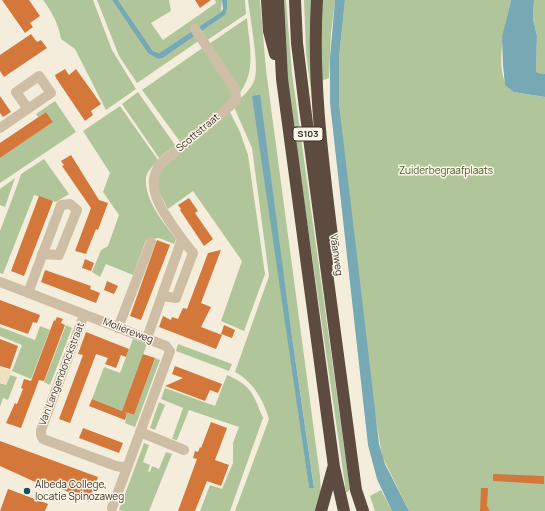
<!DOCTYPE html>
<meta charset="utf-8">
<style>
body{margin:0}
canvas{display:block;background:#f5eddb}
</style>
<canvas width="545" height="511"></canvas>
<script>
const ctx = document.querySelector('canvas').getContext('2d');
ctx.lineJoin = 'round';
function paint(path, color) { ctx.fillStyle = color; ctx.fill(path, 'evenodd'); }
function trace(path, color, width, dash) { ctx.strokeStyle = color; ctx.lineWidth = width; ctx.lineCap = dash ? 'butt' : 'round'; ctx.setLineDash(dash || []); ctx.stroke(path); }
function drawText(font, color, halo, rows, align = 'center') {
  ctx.font = font + ' Manrope,sans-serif'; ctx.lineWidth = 3; ctx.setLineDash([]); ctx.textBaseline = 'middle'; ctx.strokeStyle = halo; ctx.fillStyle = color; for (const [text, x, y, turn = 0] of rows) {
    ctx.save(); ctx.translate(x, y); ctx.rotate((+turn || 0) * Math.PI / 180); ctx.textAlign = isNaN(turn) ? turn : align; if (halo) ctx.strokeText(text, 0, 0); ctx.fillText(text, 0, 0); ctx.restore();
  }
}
paint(new Path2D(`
 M43,0H93L112,50L136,89L106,110L75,49L61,39C58,23 52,12 43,0Z
 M97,0H112L148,52L158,59L163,58L196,35L200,40L137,83L119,56Z
 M118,0H169L171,11L151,23L163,40L216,3L215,0H222L221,12L159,53L153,51Z
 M227,0H245L246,14L206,41L200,32C213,23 228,17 227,0Z
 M248,0H260L266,70L320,476L321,496L316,511H235L269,419C264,400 252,381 235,372L269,276L252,148L234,107C239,97 252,91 255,78C259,64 250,17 248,0ZM259,94L293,344L314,487H309L253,96Z
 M283,0H286L292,73L350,489L348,492H346L287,82Z
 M304,0H312L311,91L306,53Z
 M321,0H335L331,33L329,78L321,81Z
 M345,0H511C506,20 491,77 513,92L545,97V511H409L382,456L373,401L339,102V58Z
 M534,0H545V74L538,73L536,71L537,36L533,19Z
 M247,18C249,46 257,70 239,94L209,44Z
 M204,47L233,91L231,99L181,143L142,90Z
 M138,92L175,145L159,158L122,104Z
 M55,101L76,132L0,183V158L53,122L46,112L38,117L36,114Z
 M120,106L158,160C153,166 147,171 146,178C144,200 164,223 176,239L174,244L159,238L146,240L133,275L106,264L100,277L92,272L101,250L108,246L119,215L103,192L110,173L83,131Z
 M230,112L240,132L248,155L265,274L244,331L221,321L242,261L193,191L168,209L157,188L159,171Z
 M44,159L69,194L56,202L34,195L3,274L0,273V231L17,186L21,174Z
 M15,178L5,207L0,205V189Z
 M66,325L72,328L50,385L44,382Z
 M40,326L50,330L31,379L12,371L22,345L0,336V327L35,340Z
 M133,339L147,344L122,411L92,399L104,367L120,373Z
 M178,344L232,364L229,371L176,351Z
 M155,358L160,360L135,427L125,423L127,413L134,415Z
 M10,375L17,377L8,400L3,398L0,407V383L6,385Z
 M227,375C252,386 253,394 263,418L230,511H200L210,485L222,489L233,463V443L239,427L189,410L177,440L172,439L183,408L161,399L165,388L215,406Z
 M159,402L165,405L155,430L150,428Z
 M144,443L149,445L143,462L150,465L148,471L150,472L152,466L159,469L166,452L172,454L149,511H123L119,510Z
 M381,490L392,511H375L370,496Z`), '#b0c69a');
paint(new Path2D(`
 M0,367L12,371L6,385L0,383Z`), '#eee1c1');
paint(new Path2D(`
 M112,0H118L153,51L159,53L221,12L223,9L222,0H227V8L225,15L163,58L158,59L148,53Z
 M335,0H345L339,58V102L379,444L385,464L409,511H392L377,479L368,445L330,103V58Z
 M511,0H534L533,19L537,36L536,71L538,73L545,74V97L513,92L505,85L503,65L502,37Z
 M260,94L293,344L314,488H309L252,96Z`), '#77a9b5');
paint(new Path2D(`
 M2,0H29L40,16L30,23L33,27L25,33Z
 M195,0H211L200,8Z
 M31,34L37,42L41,40L47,48L4,77L0,71V55Z
 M65,69L69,75L76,69L101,104L91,111L93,115L85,121L56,78L55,75Z
 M0,96L11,112L3,117L0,113Z
 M46,112L53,122L0,158V143Z
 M71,155L99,200L108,203L98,230L96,229L86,254L75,251L91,208L62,166L64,165L61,161Z
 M39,196L53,201L24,276L11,271Z
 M189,198L198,211L195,213L213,239L204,246L180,210L181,209L178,205Z
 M157,240L170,245L141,320L130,316Z
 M221,250L201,303L211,307L201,327L222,335L216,349L159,327L163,316L171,320L172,317L178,319L183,308L187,309L208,253Z
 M85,259L94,263L91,271L82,268Z
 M45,270L91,286L90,289L100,293L96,303L41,282Z
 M107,281L118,286L114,294L104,290Z
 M0,300L40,315L37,323L33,322L28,334L0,324Z
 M57,317L63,319L61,323L65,325L44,381L39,380L21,428L6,423L15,403L17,404L23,389L21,388L24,379L31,381L54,320L55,321Z
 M224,325L235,330L232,338L221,334Z
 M86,332L129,349L126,357L121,355L116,368L105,364L108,358L96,354L70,423L59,419L83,355L78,354Z
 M0,339L18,346L10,369L0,366Z
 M143,354L155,358L134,415L122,411L127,413L125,420L89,406L92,399L122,411Z
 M175,366L222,384L218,393L210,390L205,401L165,386L183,378L172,374Z
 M211,422L227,428L215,460L229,465L221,486L207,481L195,511H178L197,459L193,458L195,451L198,452L200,447L201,448Z
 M83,428L123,443L119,453L79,438Z
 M0,441L98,477L89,502L64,490L33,481L0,466Z
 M493,474L544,476V484L493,481Z
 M481,488H488L487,506L490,511H480Z
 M8,489L48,504L45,511H0Z`), '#d3773b');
trace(new Path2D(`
 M0,128L51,93L39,76L16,92L28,109
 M0,282L166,346L170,351L127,468L116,466L43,439L41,435V430L84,315
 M28,293L61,205L70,204L77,210L59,255L42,254
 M162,296L176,298L193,253L182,239
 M118,328L151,242
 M147,338L182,239C167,217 141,188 161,163L229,107L236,99L235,89L195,29
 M140,432L184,450
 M112,508L127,468`), '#cebea6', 10);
trace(new Path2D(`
 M267,0L269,31L275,54
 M278,0L282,79L334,467L344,511
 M295,0L297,43L305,108L356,490L363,511
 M317,0C312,81 323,163 333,244L327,263
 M321,511L333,468`), '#5c4b3e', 12);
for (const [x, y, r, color] of [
 [27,491,4,"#185160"]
]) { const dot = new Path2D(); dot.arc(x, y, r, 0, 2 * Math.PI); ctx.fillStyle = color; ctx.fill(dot); trace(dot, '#fcf6e9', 1.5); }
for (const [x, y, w] of [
 [308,134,30]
]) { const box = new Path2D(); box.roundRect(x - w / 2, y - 7, w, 14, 3); ctx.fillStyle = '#fcf6e9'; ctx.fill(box); trace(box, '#3a3028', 1); }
drawText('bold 9px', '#3a3028', null, [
 ["S103",308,134]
]);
drawText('10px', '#3a3028', '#fcf6e9', [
 ["Scottstraat",198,133,-40],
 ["Vaanweg",336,255,82],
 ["Molièreweg",128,331,21],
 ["Van Langendonckstraat",62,374,-69]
]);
drawText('10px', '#415b28', '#fcf6e9', [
 ["Zuiderbegraafplaats",446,171]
]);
drawText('10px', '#3a3028', '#fcf6e9', [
 ["Albeda College,",35,485],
 ["locatie Spinozaweg",35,497]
], 'left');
</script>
